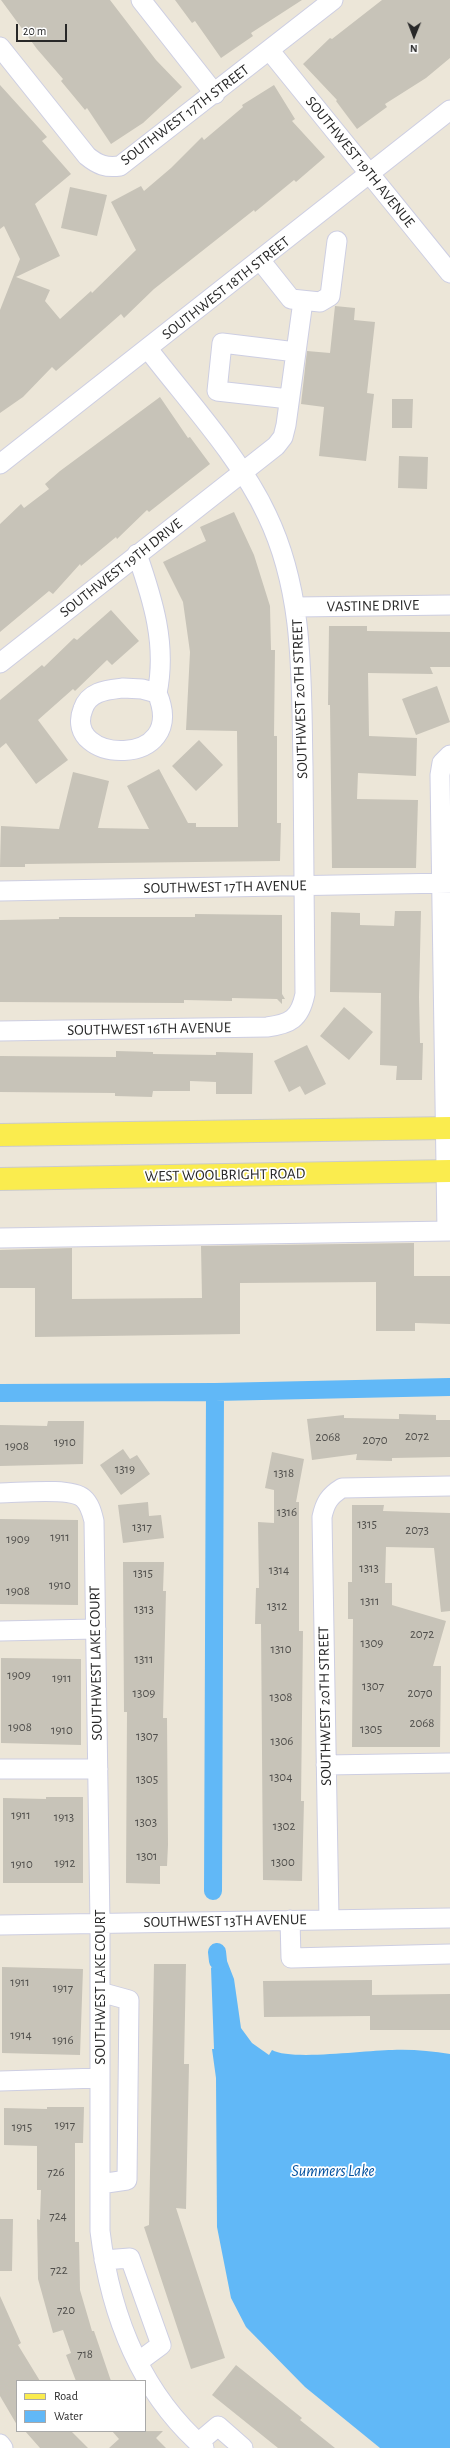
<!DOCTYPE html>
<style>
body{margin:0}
#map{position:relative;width:450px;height:2448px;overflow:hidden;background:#ece6d8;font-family:"Alegreya Sans",sans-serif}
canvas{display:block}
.legend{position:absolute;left:16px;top:2380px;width:130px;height:52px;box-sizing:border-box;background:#fff;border:1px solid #a9a9a9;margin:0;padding:5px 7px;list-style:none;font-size:12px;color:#282828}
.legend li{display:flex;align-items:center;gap:8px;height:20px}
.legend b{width:20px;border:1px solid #a9a9a9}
.north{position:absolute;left:394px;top:16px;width:40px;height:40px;-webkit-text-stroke:3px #fff;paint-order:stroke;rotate:181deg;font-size:11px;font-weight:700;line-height:16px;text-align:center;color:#282828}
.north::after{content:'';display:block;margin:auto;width:14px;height:18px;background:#282828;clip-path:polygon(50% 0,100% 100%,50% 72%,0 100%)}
.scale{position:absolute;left:16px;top:24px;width:51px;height:18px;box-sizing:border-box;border:2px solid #282828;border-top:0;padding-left:5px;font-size:12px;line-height:14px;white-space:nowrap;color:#282828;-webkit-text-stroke:3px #fff;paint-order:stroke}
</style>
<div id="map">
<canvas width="450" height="2448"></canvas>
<ul class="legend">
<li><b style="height:5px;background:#faec4e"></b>Road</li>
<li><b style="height:11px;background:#61b8f7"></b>Water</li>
</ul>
<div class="north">N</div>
<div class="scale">20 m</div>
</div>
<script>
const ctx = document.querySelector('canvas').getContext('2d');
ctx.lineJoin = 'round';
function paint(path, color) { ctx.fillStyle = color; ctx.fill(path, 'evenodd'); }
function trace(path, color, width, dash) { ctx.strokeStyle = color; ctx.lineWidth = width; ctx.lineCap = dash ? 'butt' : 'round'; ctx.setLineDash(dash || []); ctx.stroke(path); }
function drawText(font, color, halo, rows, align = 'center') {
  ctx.font = font + ' "Alegreya Sans",sans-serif'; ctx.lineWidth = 3.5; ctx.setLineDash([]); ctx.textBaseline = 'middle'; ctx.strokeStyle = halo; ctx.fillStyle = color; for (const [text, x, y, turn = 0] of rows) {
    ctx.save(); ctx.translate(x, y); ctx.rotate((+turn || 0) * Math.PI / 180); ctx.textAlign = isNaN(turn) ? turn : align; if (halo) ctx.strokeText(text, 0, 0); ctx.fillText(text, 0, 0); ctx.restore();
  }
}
paint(new Path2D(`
 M218,1961H227L234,1979L241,2028L252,2043L269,2055L272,2050C291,2061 367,2050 392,2050C411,2049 431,2051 450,2054V2448H380L305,2387L246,2327L231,2298L217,2227L216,2078L212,2049H214L211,1968Z`), '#61b8f7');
trace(new Path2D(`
 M0,1393L215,1392L450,1387
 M213,1891L215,1392
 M217,1952L218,1961`), '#61b8f7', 18);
paint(new Path2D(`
 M1,0H110L156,60L182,87L143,123L111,144L87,108L85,110L61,81L63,79L37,49Z
 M175,0H302L251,33L253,36L221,58L195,21L192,23Z
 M382,0H450V58L426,78L385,104L387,107L357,129L336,101L337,100L303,64L330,38L332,39Z
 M0,85L47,137L42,141L71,174L35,204L60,256L16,277L50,290L45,301L60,319L91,291L92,293L136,250L111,202L141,186L144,191L171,168L202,137L204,140L243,107L242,105L274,85L295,119L292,121L325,157L296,182L294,180L255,212L254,210L154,289L124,318L121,314L56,371L52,367L23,397L0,413V310L20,259L4,226L0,229Z
 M70,187L107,195L97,236L61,228Z
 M335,306L355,308L354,320L375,322L367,393L374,394L366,461L319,456L324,407L301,404L307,351L330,353Z
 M160,397L188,438L190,437L210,464L149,512L147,510L117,539L116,537L81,566L80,564L53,594L49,591L0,632V524L21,504L24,508L49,489L45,484L60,471Z
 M392,399H413L412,428H392Z
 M399,456L428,457L427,489L398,488Z
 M234,512L254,555L270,606L271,650H275L274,736H277V823H281L280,861L25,864V867H0L1,826L59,829L73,772L109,781L98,828L149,829L127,786L159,769L188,823H196V827H238L237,731L186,730L190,652L183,602L163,562L206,541L200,527Z
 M111,610L139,641L112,665L107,660L75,691L73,689L38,720L68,760L36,784L6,743L0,748V700L42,665L44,667L74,638L77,640Z
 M329,626H367V631L450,632V667H430L433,674L368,673L369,736L417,738L416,776L358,773L357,799L418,800L416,868H332L330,705H328Z
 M437,686L450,722L416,735L402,699Z
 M199,740L223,765L196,791L172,766Z
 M395,911H421L419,997L420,1043H423L422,1080H396L397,1066L380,1065L381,993L330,992L331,912L360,913V925L394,926Z
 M195,914L282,915V994L285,999H282V1004L277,999L232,998V1001L184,1000V1003L0,1002V920L59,919V917H195Z
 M344,1007L373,1032L349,1060L320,1036Z
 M307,1045L326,1084L305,1095L300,1086L289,1092L274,1061Z
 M116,1051L153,1052V1054L216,1055V1052L253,1053L252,1094H216V1082L190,1081V1091H153L152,1097L115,1096V1093L0,1092V1056L116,1057Z
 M414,1243V1276H450V1324L415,1323V1331H376V1282L240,1283V1334L35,1337V1288H0V1250L72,1248V1299L202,1298L201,1246Z
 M399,1414L436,1415V1420H450V1457L392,1458V1461L356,1460L357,1454L312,1460L307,1419L344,1415V1418L399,1419Z
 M48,1421H84L83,1464L0,1466V1425L47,1426Z
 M123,1449L130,1459L137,1455L150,1474L121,1495L100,1465Z
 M272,1452L304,1459L296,1502H299V1631H303L301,1801H304L302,1881L263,1880L261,1624H255L256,1588H259L258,1522L274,1523V1490L265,1488Z
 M148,1502L149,1516L161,1515L164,1538L123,1543L118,1505Z
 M352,1505H384L383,1511L450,1513V1611L441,1612L434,1548L386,1547L385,1583H392V1605L446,1621L433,1666H441L440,1747H352L353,1619H348V1582H352Z
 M0,1519L78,1520V1605L0,1604Z
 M123,1562H164L163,1591H166L163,1718H167L168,1845L167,1866H160V1884L126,1883L127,1712H124Z
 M1,1658L81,1659V1745L1,1743Z
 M46,1797H83V1883H3V1798L46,1799Z
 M154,1964H186L184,2064H189L186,2209L176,2208L225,2358L191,2369L144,2227L149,2225Z
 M2,1967L83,1969L80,2055L2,2053Z
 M372,1980V1995L450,1994V2030H370V2016L264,2017L263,1981Z
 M47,2107H84L83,2143H75V2242H79L80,2290L92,2331H94L111,2381H76L66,2355L71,2353L63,2330L53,2333L38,2279L37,2219L40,2220L41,2190H37V2146L4,2145V2108L47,2109Z
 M0,2219H13L12,2271H0Z
 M0,2296L21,2343L18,2345L40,2381H17V2425L0,2396Z
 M236,2365L302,2418L300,2420L335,2448H278L212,2395Z
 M25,2431H71L88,2448H40Z
 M112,2431H163L156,2438L166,2448H109L119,2439Z`), '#c7c3b8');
const minor = new Path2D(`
 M141,0L215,94
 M0,47L87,156C98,165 106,168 120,166L333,0
 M270,51L450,273
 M260,260L291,299L320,302L330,296L337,241
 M289,399L217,391L222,343L296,352
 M0,464L450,110
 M137,554C153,600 167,645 157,693
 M296,607L450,605
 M0,663L276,446L283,437L286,425L303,301
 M123,688L142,689L157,693C190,770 61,764 83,709C89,691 107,690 123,688Z
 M0,891L450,883
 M0,1031L267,1027C290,1024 300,1019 305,994C305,918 304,842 303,766C301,680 305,594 267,515C240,457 187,400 148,349
 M447,1231L440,775L442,763L450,755
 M0,1238L450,1231
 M0,1493C19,1493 70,1487 83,1498C90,1504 92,1513 94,1521L100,1923V2231C110,2313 140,2392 204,2448
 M0,1631L96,1629
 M326,1765L450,1763
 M0,1769H98
 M329,1919L322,1517C325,1503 329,1496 342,1488L450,1486
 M290,1920L291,1958L450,1954
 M0,1925L450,1918
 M100,1992L129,2000L127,2180L100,2184
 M0,2081L100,2078
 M104,2260L130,2258L161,2345L138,2362
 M198,2443L218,2426L243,2448
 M0,2444L3,2448`);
const major = new Path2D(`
 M0,1135L450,1128
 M0,1179L450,1171`);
trace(minor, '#cdcee2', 21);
trace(major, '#cbcbcb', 24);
trace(minor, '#fff', 19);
trace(major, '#faec4e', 22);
drawText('13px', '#504f4c', null, [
 ["2072",417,1436],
 ["2068",328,1437],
 ["2070",375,1440],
 ["1910",65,1442],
 ["1908",17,1446],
 ["1319",125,1469],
 ["1318",284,1473],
 ["1316",287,1512],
 ["1315",367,1524],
 ["1317",142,1527],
 ["2073",417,1530],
 ["1911",60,1537],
 ["1909",18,1539],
 ["1313",369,1568],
 ["1314",279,1570],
 ["1315",143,1573],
 ["1910",60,1585],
 ["1908",18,1591],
 ["1311",370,1601],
 ["1312",277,1606],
 ["1313",144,1609],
 ["2072",422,1634],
 ["1309",372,1643],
 ["1310",281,1649],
 ["1311",144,1659],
 ["1909",19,1675],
 ["1911",62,1678],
 ["1307",373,1686],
 ["1309",144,1693],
 ["2070",420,1693],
 ["1308",281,1697],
 ["2068",422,1723],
 ["1908",20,1727],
 ["1305",371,1729],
 ["1910",62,1730],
 ["1307",147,1736],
 ["1306",282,1741],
 ["1304",281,1777],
 ["1305",147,1779],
 ["1911",21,1815],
 ["1913",64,1817],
 ["1303",146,1822],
 ["1302",284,1826],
 ["1301",147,1856],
 ["1300",283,1862],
 ["1912",65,1863],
 ["1910",22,1864],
 ["1911",20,1982],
 ["1917",63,1988],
 ["1914",21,2035],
 ["1916",63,2040],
 ["1917",65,2125],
 ["1915",22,2127],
 ["726",56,2172],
 ["724",58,2216],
 ["722",59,2270],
 ["720",66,2310],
 ["718",85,2354]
]);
drawText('15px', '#282828', '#fff', [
 ["SOUTHWEST 17TH STREET",185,115,-37],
 ["SOUTHWEST 19TH AVENUE",360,162,51],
 ["SOUTHWEST 18TH STREET",226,288,-38],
 ["SOUTHWEST 19TH DRIVE",121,568,-38],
 ["VASTINE DRIVE",373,606,-1],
 ["SOUTHWEST 20TH STREET",300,699,-92],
 ["SOUTHWEST 17TH AVENUE",225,887,-1],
 ["SOUTHWEST 16TH AVENUE",149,1029,-1],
 ["WEST WOOLBRIGHT ROAD",225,1175,-1],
 ["SOUTHWEST LAKE COURT",96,1663,-91],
 ["SOUTHWEST 20TH STREET",325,1706,-91],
 ["SOUTHWEST 13TH AVENUE",225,1921,-1],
 ["SOUTHWEST LAKE COURT",100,1987,-90]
]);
drawText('italic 16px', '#0452a0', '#fff', [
 ["Summers Lake",333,2171]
]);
</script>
